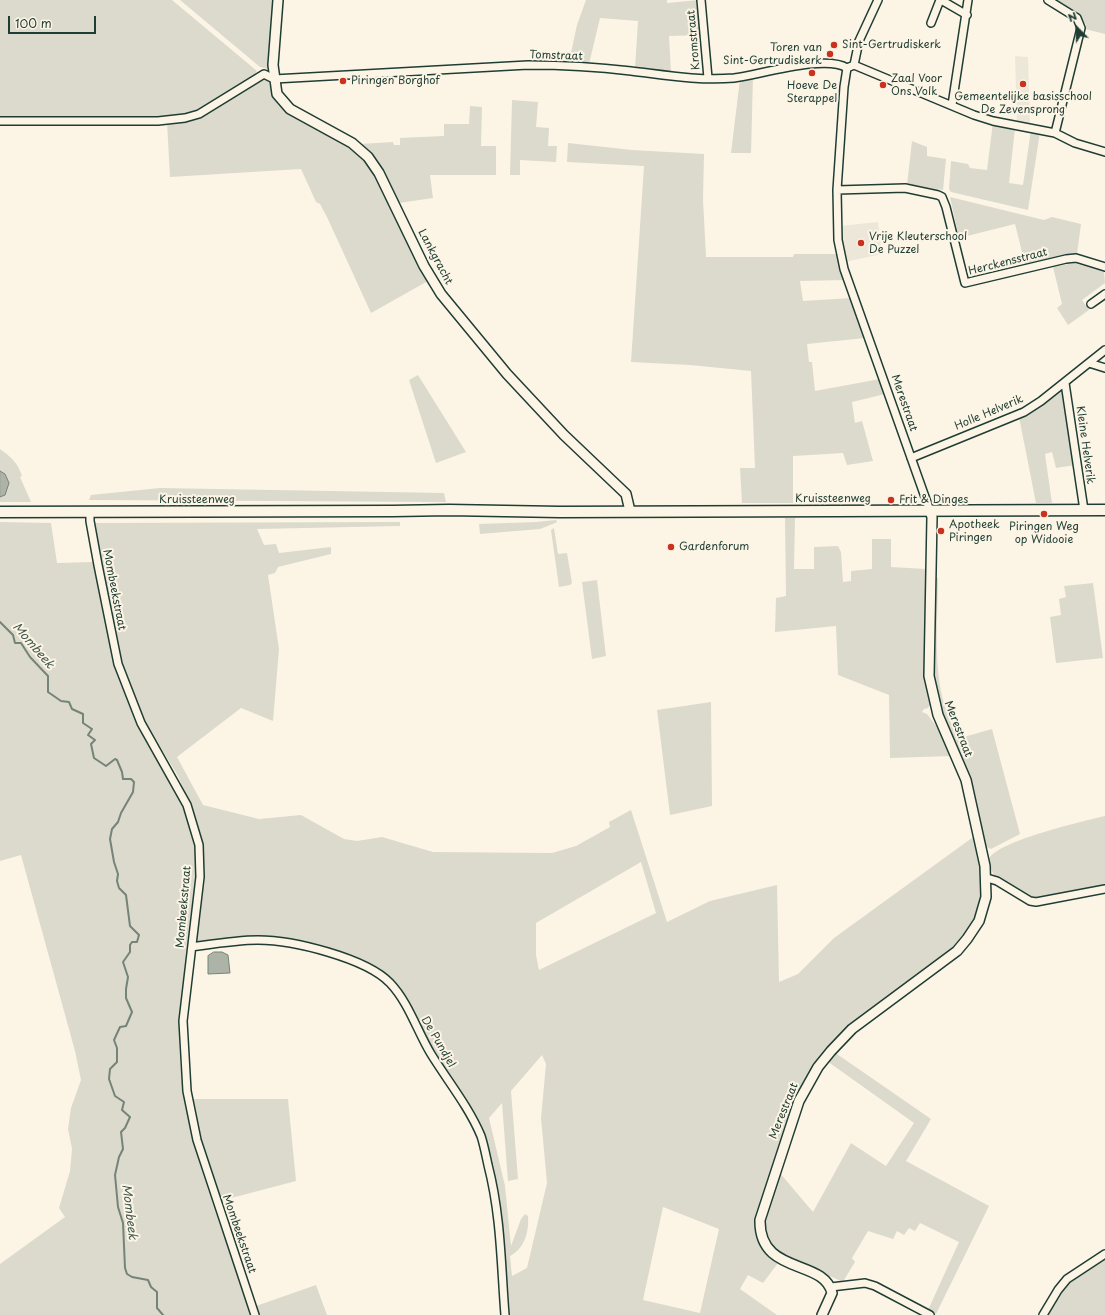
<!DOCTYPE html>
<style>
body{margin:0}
#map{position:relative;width:1105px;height:1315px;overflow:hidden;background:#fcf5e5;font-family:"Playpen Sans",sans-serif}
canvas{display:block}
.north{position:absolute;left:1057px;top:8px;width:40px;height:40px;-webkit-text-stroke:3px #fcf5e5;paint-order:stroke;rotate:337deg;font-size:11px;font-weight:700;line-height:16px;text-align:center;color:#1f3d34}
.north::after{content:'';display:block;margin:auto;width:14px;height:18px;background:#1f3d34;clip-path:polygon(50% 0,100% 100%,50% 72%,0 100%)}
.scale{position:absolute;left:8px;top:16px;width:88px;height:18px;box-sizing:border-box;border:2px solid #1f3d34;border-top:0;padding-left:5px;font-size:12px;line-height:14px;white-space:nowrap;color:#1f3d34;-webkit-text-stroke:3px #fcf5e5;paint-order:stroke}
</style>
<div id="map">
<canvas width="1105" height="1315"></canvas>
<div class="north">N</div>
<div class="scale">100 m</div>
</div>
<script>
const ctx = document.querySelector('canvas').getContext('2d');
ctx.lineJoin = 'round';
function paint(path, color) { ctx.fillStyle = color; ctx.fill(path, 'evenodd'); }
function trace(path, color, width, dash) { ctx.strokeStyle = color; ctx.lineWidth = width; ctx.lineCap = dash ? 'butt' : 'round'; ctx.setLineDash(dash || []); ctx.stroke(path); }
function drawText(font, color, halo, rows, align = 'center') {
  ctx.font = font + ' "Playpen Sans",sans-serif'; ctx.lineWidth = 4; ctx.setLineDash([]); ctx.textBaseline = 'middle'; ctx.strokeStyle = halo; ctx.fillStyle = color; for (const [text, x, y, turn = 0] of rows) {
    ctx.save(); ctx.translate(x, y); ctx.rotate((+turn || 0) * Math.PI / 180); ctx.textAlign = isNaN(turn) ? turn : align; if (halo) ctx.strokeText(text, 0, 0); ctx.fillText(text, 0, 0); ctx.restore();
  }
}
paint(new Path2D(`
 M1015,56L1028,57L1030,124L1017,123Z
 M878,222L882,254L845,262L840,226Z`), '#ece7d8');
paint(new Path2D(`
 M0,0H172L257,71L253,78L198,111L174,118L0,119Z
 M180,0H276L270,68L268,69L260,67Z
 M586,0H667V3L699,0L703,35L669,36L671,73L635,68L638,21L600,18L589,64L569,62L577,25Z
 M1053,0H1105V34L1085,29L1086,25L1082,19Z
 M753,76L751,153H731L740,79Z
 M264,78C273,82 271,97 278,104C285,111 294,115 302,119C325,133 353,145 371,166L428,281L371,313L327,217L320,204L316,202L301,169L170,177L167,122L185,120Z
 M512,100L538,102L536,127L549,128L548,146H557L556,162L520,160V175H510Z
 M470,106L482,107L481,146H496V175H430L433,198L399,203C388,183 377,160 360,144L393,142L394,145H400V138L444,136V124H469Z
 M993,122L1015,128L1009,183L1023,185L1031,130L1040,132L1028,210L951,192L949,189L951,161L968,164L970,168L987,170Z
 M912,141L927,147V156L946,159L943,190L939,189L937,191L907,185Z
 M568,143L632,150L704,154L703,200L706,257H793L794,254H837L845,280L800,281L803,301L851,298L865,338L807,344L809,362H812L815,391L880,379L885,394L852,402L855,423L862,421L873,461L847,465L843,453L793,456V503H742L740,468H755L751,371L690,365L631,362L644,166L567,162Z
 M950,197L1044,220L1052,217L1081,224L1077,254H1067L1025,264L1015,224L959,238Z
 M1074,263L1104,272L1105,283L1082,300L1089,310L1068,325L1057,308L1062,304L1053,267Z
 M418,375L466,452L436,463L409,380Z
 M1059,391L1064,394L1075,465L1056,468L1052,452L1045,454L1052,503H1036L1019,417Z
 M0,449C10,456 18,463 22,476L20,477L31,502H0V497L3,496L9,483L5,474L0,471Z
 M160,488L444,493L446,502L89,500L91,495Z
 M785,518H795L794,569H814V547L838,546L841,552L843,582L851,581V571L872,569V539H891V567L926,569L925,669L930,705L928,708L924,709L922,712L927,714L944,736L952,756L890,758L889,695L838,675L836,626L775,632L776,598L786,596Z
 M556,520L557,522L555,523L540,529L480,534L479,524L536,522Z
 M0,522L51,523L57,563L94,562L116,666L140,727L185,805L196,847L197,868C193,931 177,993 180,1057C184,1141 225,1235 252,1315H0V1264L65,1217L59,1208L70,1171L72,1149L68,1129L71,1108L81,1080L75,1051L21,855L0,861Z
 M400,522V526L257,529L264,545L276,544L279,553L331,547V554L278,567L275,573L268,575L279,649L273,721L241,708L177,757L203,805L259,819L301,815L344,839L357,841L382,837L433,852L552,853L576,846L610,827L609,822L631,810L667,922L710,901L777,885L779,982L798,974L834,938L976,835L985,885L976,921L965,936L953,948L918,976L845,1029L822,1055L803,1083L785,1125L756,1220L760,1242L770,1256L778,1263L763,1283L748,1275L740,1289L777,1315H507L500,1208L486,1143L401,993L378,971L290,942L197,944L195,942L202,855L200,834L191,807L178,776L140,713L121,662L101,563L95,523ZM641,862L656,913L539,970L536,955V923ZM542,1055L546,1064L541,1118L547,1183L527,1268L512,1276L510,1256C525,1248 529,1232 528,1216L525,1214L521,1219L511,1246L505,1186L489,1118L502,1103L508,1181L518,1179L511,1091ZM663,1207L719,1229L700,1313L643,1300Z
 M554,528L558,554L567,553L572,583L570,585L559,587L551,530Z
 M933,578H938C938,622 932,671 947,713C949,722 956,730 960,738L992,729L1020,834L991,849L986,847L973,794L938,705L934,687Z
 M597,580L606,656L592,659L582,582Z
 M1093,583L1103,658L1056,663L1050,617L1061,615L1059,599L1066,597L1064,586Z
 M711,702L712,806L670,815L657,710Z
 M1105,816V886L1032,899L994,875L989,865V859C997,841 1084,821 1105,816Z
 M834,1052L931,1119L906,1161L989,1206L936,1314L928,1310L959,1242L920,1223L915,1231L909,1228L904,1235L897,1231L893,1239L868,1231L852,1258L855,1262L844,1280L841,1281L780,1254L768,1244L763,1225L779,1172L813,1212L851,1143L886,1166L914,1123L827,1061Z
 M191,1099H288L296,1181L220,1201L199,1140Z
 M1105,1257V1315H1046L1070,1280Z
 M316,1285L327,1315H259L256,1306Z`), '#dcdacc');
const water = new Path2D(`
 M0,471L5,474L9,483L5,495L0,497Z
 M214,952H222L228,955L230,973L208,974V956Z`);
paint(water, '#aeb3a7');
trace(water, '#758479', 1);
trace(new Path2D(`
 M0,622L13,635L15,643H21L30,657L48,676V692L61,701L69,702L72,709L83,714V723L92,729L88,735L95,740L91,744L94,758L106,766L115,759L117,760L122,772L123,779H131L134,782L133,792L121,813L118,822L112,829L110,839L114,862L118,874L117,881L119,888L126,895L130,926L139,935L137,942H132L130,945V952L123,962L128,977L126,989V998L132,1012L126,1026L120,1027L114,1040L117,1048V1062L110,1069L109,1079L115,1096L124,1102L122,1110L130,1117L125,1128L121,1132L123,1149L119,1157L115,1175L118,1207L123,1223L125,1268L127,1274L132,1277L148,1280L151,1287L157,1292V1308L163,1315`), '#758479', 2);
const street = new Path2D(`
 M701,0L708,78
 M941,0L967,15
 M1048,0L1077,18L1081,28L1055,133
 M931,23L940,0
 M854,65L859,41L878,0
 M847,68L844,87L837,190L838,240L844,269L930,511
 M847,68L854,65L974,115L993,121L1055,133L1075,143L1105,152
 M952,105L968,0
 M0,121H158L185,118L199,114L264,74L274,79L528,65C563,65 597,67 631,71C665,75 699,81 734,78C759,75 825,54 847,68
 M837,190L905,188L938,195L942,197L946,207L965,283L1066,259L1076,258L1105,267
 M1091,304L1105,294
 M1089,363L1105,368
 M1065,383L1084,510
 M911,458L1024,412L1041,401L1105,350
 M90,512V521L98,565L118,664L141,723L187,805L199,845L200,877L183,1021L187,1091L197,1140L255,1315
 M987,878L997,881L1030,901L1036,902L1105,889
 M192,947C213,944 236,940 258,940C293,940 366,958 390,983C409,1003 417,1031 431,1054C447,1080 469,1107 481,1136C484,1145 486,1156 488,1165C501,1215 501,1265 505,1315
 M831,1287L865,1283L875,1286L930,1315
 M1043,1315L1058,1290L1067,1279L1105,1254`);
const secondary = new Path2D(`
 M278,0L273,65L277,94L290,109L352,143L368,157L379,173L424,266L441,294L507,374L564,435L626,494L630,511
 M822,1315L832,1293C824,1258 759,1276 760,1220L799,1101L818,1067L831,1051L852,1029L957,951L967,939L979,921L986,897L985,866L966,780L938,715L929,676L932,517L930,511`);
const primary = new Path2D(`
 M0,512L393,511L449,510L560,512L1105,510`);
trace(street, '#1f3d34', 10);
trace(secondary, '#1f3d34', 12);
trace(primary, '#1f3d34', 13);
trace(street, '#fcf5e5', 7);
trace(secondary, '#fcf5e5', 9);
trace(primary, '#fcf5e5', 10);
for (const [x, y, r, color] of [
 [834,45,4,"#c8321e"],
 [830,54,4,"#c8321e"],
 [812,73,4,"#c8321e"],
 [343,81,4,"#c8321e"],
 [1023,84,4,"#c8321e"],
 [883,85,4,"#c8321e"],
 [861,243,4,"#c8321e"],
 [891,500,4,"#c8321e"],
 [1044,514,4,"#c8321e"],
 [941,531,4,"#c8321e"],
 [671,547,4,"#c8321e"]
]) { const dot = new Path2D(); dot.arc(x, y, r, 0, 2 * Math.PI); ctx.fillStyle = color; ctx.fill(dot); trace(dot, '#fcf5e5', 1.5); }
drawText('11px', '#1f3d34', '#fcf5e5', [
 ["Kromstraat",694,40,-95],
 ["Tomstraat",556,56,2],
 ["Lankgracht",435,257,62],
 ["Herckensstraat",1008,262,-14],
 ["Merestraat",904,403,71],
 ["Holle Helverik",989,413,-23],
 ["Kleine Helverik",1085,445,82],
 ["Kruissteenweg",833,499],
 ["Kruissteenweg",197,500],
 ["Mombeekstraat",114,590,79],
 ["Merestraat",958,729,69],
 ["Mombeekstraat",184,907,-85],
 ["De Pundjel",438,1042,60],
 ["Merestraat",784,1111,-68],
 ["Mombeekstraat",239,1234,71]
]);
drawText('11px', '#1f3d34', '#fcf5e5', [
 ["Sint-Gertrudiskerk",842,45],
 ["Toren van",822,48,"right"],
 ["Sint-Gertrudiskerk",822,61,"right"],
 ["Zaal Voor",891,79],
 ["Ons Volk",891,92],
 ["Piringen Borghof",351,81],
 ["Hoeve De",812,86,"center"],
 ["Sterappel",812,99,"center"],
 ["Gemeentelijke basisschool",1023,97,"center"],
 ["De Zevensprong",1023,110,"center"],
 ["Vrije Kleuterschool",869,237],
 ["De Puzzel",869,250],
 ["Frit & Dinges",899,500],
 ["Apotheek",949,525],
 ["Piringen",949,538],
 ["Piringen Weg",1044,527,"center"],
 ["op Widooie",1044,540,"center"],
 ["Gardenforum",679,547]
], 'left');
drawText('italic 12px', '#435a51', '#fcf5e5', [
 ["Mombeek",33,646,49],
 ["Mombeek",129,1212,83]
]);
</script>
